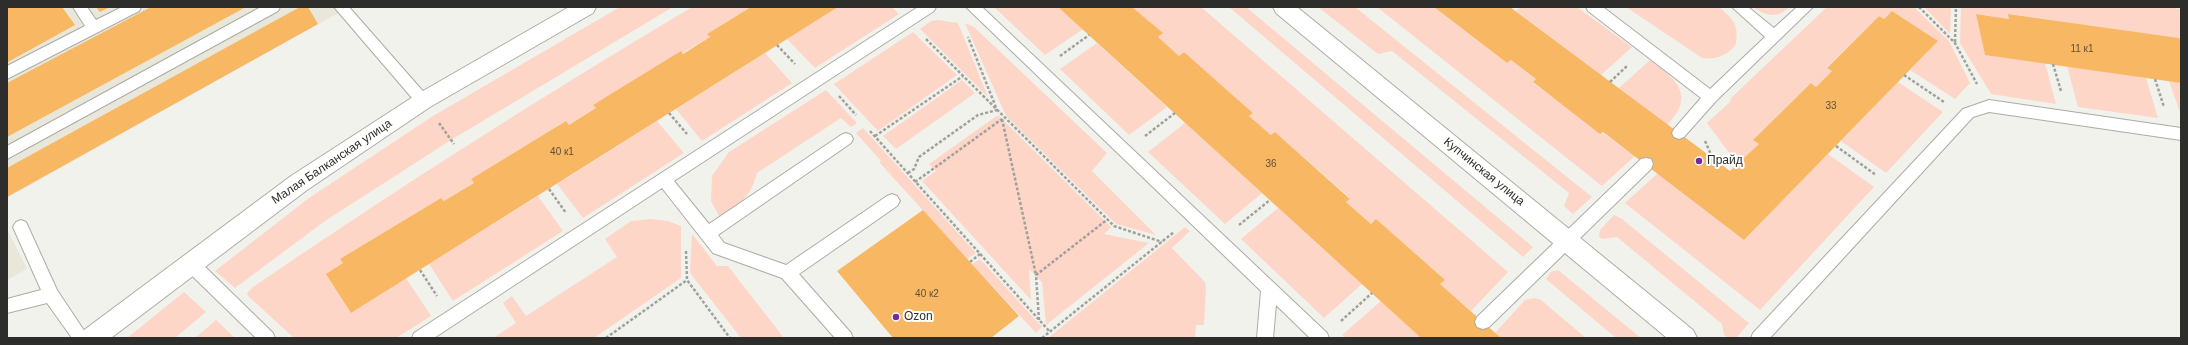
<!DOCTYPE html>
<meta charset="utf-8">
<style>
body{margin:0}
#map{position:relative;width:2188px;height:345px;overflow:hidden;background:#f2f2ec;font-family:Helvetica,sans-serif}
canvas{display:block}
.frame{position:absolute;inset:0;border:8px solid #2d2d2b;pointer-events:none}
</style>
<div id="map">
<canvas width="2188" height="345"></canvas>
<div class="frame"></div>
</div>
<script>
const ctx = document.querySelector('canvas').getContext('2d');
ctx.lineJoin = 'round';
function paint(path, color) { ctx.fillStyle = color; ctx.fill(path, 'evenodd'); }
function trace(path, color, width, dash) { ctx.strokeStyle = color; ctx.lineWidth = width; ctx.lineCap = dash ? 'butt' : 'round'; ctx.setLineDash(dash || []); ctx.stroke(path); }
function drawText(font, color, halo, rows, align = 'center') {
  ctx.font = font + ' Helvetica,sans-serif'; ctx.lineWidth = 4; ctx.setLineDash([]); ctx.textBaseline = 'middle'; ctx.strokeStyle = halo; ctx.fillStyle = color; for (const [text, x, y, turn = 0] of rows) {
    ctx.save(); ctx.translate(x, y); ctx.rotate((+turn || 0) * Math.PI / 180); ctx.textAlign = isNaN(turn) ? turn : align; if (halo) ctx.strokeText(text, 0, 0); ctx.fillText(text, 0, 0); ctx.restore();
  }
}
paint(new Path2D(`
 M7,7H349L7,198Z
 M7,229L27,269L7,280Z`), '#e8e7da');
paint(new Path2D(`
 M620,7H673L451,140L325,221L235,288L215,271L309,198L433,116Z
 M692,7H751L707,34L710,37L593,105L596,108L569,125L566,121L471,179L474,183L444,201L441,198L341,259L343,263L327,274L351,313L406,278L431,316L396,338H294L248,296L247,293L253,287C396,189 543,96 692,7Z
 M838,7H892L899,14L815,68L787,39Z
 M994,7H1058L1083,29L1045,55Z
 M1132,7H1201L1508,272L1471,311L1440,284L1444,280L1376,220L1371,224L1346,202L1350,198L1275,132L1271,135L1249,116L1253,113L1184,52L1179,56L1158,37L1162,33Z
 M1229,7H1246L1533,247L1523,257Z
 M1318,7H1355L1592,197L1573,214L1564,206L1569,193L1392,51L1378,54Z
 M1377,7H1434L1507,63L1511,60L1536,79L1533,83L1635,156L1602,186Z
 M1521,7H1577L1632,47L1601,75L1516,11Z
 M1626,7H1719C1733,19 1739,24 1736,44C1728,56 1715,60 1702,58Z
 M1753,7H1789C1778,19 1765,16 1753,7Z
 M1827,7H1914L1949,41L1970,83L1955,99L1910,70L1938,41L1892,11L1884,19L1879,16L1827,67L1832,71L1816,87L1811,83L1754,139L1759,144L1738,165L1707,123L1730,102L1732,97Z
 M1924,7H1951L1950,34Z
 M1961,7H2165L2181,9V42L2178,38L2009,14V19L1976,14L1985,54L2045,63L2056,104L1991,94L1960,43Z
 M938,20L958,23L988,97L920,29L931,21Z
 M965,23L974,27L1107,153L1092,171L1156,235L1116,224L1006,116Z
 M913,32L957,75L878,131L834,84Z
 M1097,43L1167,107L1129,135L1060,69Z
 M765,53L792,83L702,141L676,109Z
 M1650,60C1677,80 1696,95 1667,125L1619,88Z
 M2067,66L2146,78L2158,118L2078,107Z
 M962,80L975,93L896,149L883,136Z
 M2169,81L2181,83V115Z
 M1898,82L1943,112L1886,173L1841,141Z
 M826,90L857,123L851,127L841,118L757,173C750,198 741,203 720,218L711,201L712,176L729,152Z
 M998,115L1111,227L1104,234L1149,243L1046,325L1042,282L1029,269L1031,300L922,181L936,171L929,164Z
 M657,121L684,153L583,218L557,184Z
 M1185,123L1262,193L1225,224L1148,152Z
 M863,128L976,253L967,259L879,162L881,161L856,133Z
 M1828,154L1874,187L1760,310L1625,203L1658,173L1744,240Z
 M538,196L563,231L453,301L429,264Z
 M1278,208L1362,284L1324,318L1241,239Z
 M1614,215L1622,219L1749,323L1736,338H1729L1724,335L1722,324L1617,237L1602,239L1599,236L1600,230Z
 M650,219L668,221L681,226V278L594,338H493L516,323L503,303L512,296L526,316L617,257L605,239L631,221Z
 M1185,227L1190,231L1172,248L1205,282L1206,287L1204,325H1196L1195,338H1048Z
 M692,234L717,266H728L784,338H741L690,273Z
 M980,259L1042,327L1036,333L972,264Z
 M1558,270L1641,338H1616L1546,279L1551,272Z
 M184,292L206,312L175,338H127Z
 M1534,298L1541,300L1586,338H1501L1495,333L1525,300Z
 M1381,301L1421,338H1346L1342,335Z
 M216,320L235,338H195Z`), '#fdd6c8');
paint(new Path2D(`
 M7,7H62L75,25L8,62Z
 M96,7H110L100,12Z
 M151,7H246L7,137V83Z
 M300,7H308L318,24L7,197V168Z
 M751,7H838L351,313L326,274L343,263L340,259L441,198L444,201L474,183L471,179L566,121L569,125L596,108L593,105L681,51L683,54L710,37L707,34Z
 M1058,7H1132L1163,33L1158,37L1179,56L1184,52L1253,113L1249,116L1271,135L1275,132L1350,199L1346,202L1371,224L1376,219L1445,280L1440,284L1501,338H1421Z
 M1434,7H1510L1730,171L1759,144L1753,140L1811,83L1816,87L1832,71L1827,68L1879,16L1884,19L1892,11L1938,41L1744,240L1603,132L1600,134L1533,82L1536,79L1511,60L1507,63Z
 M1976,14L2009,19L2008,14L2179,38L2181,42V83L1985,55Z
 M923,210L1019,316L991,338H893L837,271Z`), '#f8b763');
const service = new Path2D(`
 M73,7H87L96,20L122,7H141L139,11L7,79V66L85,26Z
 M261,7H280L278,11L7,159V146Z
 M334,7H349L428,97L430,101L428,105L423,107L418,105Z
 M918,7H936L934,11L674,181L709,224L841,135L846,133L851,135L853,139L851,143L718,235L724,243L786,265L887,196L892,194L897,196L900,201L897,206L799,274L851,333L853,338H835L782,278L713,253L662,188L434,338H412L414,333Z
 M966,7H982L1327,333L1329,338H1310L1276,305L1273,338H1257L1261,291Z
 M1586,7H1603L1710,89L1765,37L1732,7H1748L1774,28L1797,7H1813L1716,101L1684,137L1679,139L1674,137L1672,133L1674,129L1701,98L1588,11Z
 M1989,100L2181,128V140L1989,112L1973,117L1770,338H1751L1753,333L1963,109Z
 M1646,158L1651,159L1653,164L1651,169L1489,327L1483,329L1477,327L1475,322L1477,317L1641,159Z
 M21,220L26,222L57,290L89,338H72L47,303L7,313V299L41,290L13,227L16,222Z
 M190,256L196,258L273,333L275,338H256L184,268L182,263L184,258Z`);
const minor = new Path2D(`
 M569,7H596L593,13L430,107L307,190L111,338H80L84,330L291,176L416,95Z
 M1273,7H1297L1693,330L1697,338H1667L1276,13Z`);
trace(service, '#acaba5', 2);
trace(minor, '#acaba5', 2);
trace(new Path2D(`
 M1919,7L1955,43L1977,84
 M926,39L1114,226L1162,242
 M1955,42L1956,7
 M777,45L795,64
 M1060,56L1089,35
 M2053,64L2061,91
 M1904,75L1944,102
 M2155,79L2164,107
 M1610,82L1627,66
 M839,96L856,115
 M669,113L687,134
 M1002,119L1036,275
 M439,123L454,144
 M870,131L1050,332
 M875,136L963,76
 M1145,136L1175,113
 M1705,141L1713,159
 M1836,146L1876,175
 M908,173L914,169L919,157L978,115L997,110L968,37
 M915,182L1002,119
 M549,189L566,213
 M1239,225L1270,200
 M686,251L687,280L730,338
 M970,262L980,254
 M420,270L437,296
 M1039,320L1036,275L1108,219
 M1341,321L1372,293
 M606,338L687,280
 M1042,338L1174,232`), '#a0a09c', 2.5, [3, 2]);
paint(service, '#fff');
paint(minor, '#fff');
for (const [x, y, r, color] of [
 [1699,161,4,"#732b9e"],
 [896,317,4,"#732b9e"]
]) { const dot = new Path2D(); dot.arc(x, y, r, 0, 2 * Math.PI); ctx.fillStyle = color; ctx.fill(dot); trace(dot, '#fffffe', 1.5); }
drawText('10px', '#605039', null, [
 ["11 к1",2082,49],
 ["33",1831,106],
 ["40 к1",562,152],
 ["36",1271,164],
 ["40 к2",927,294]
]);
drawText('12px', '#2d2d2b', '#fffffe', [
 ["Прайд",1707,161],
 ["Ozon",904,317]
], 'left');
drawText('12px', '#2d2d2b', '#fffffe', [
 ["Малая Балканская улица",332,162,-34],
 ["Купчинская улица",1484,172,39]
]);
</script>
